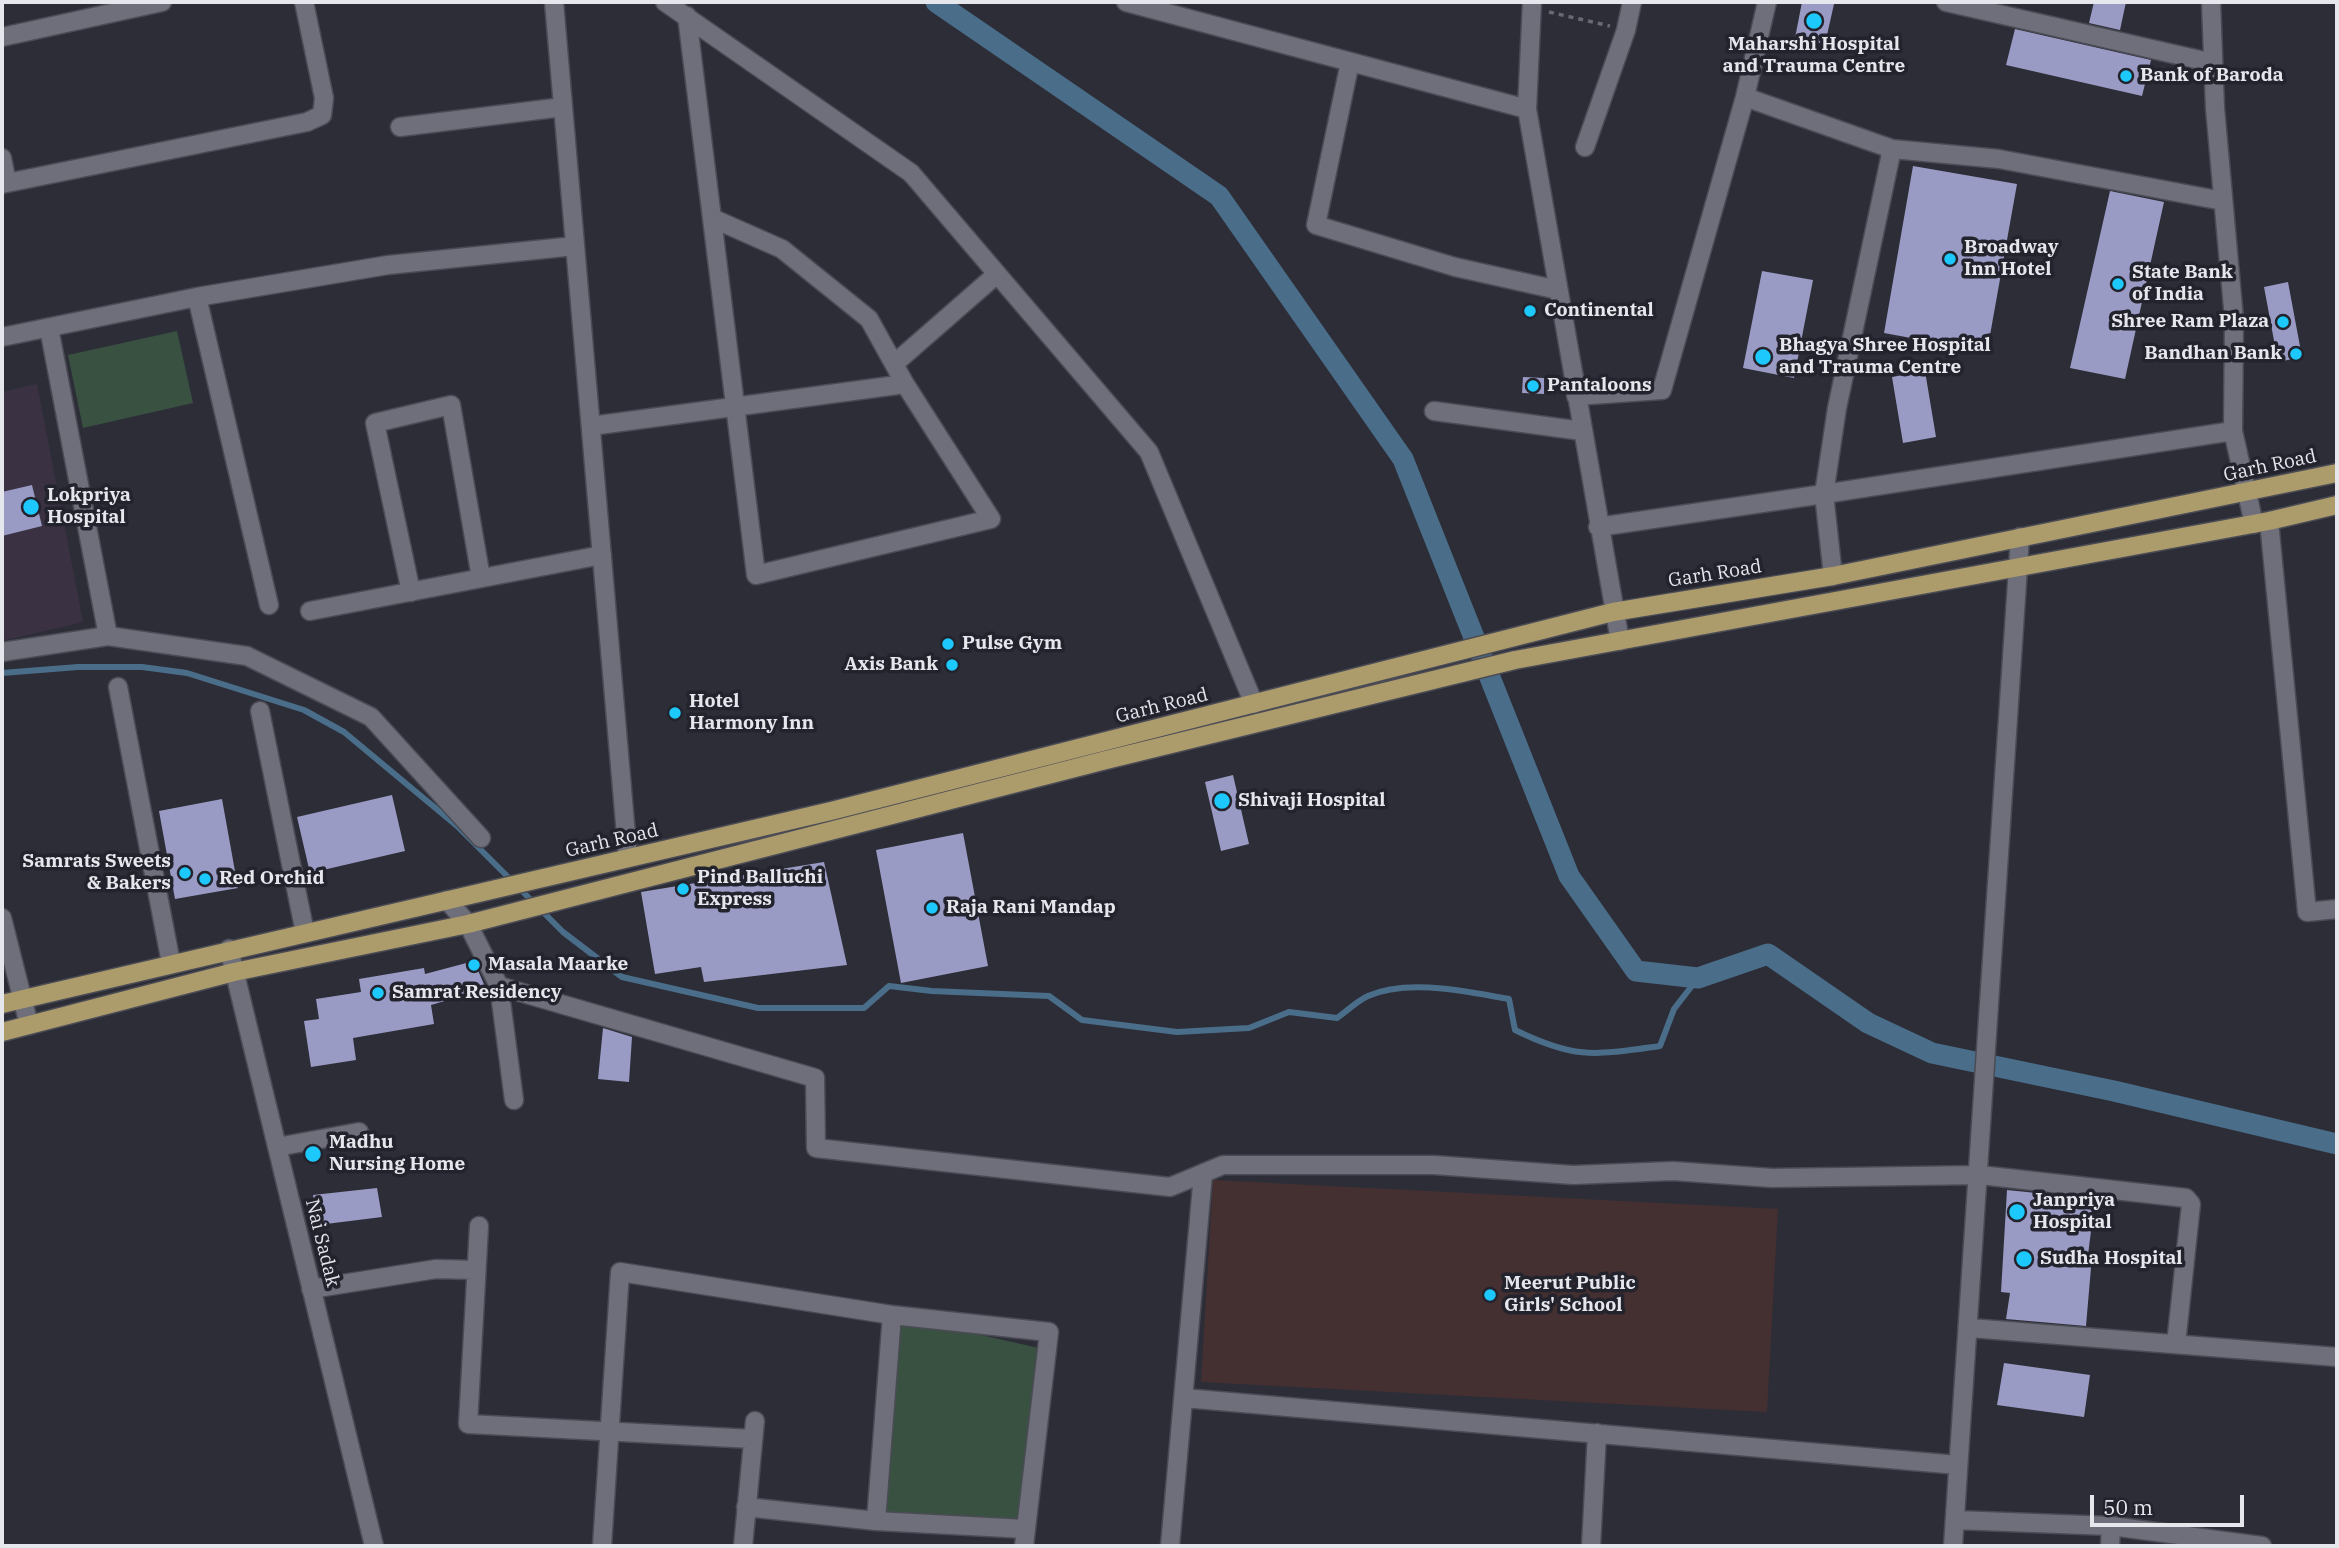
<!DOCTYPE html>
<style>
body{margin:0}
#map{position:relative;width:2339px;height:1548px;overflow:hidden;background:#2d2d38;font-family:"IBM Plex Serif",serif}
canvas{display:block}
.frame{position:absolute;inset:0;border:4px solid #e6e6ed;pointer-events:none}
.scale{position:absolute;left:2090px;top:1495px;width:154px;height:32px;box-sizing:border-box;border:4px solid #e6e6ed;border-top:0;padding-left:9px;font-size:21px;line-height:24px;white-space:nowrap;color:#e6e6ed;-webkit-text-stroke:5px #23232d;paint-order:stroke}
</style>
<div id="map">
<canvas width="2339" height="1548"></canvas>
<div class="frame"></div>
<div class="scale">50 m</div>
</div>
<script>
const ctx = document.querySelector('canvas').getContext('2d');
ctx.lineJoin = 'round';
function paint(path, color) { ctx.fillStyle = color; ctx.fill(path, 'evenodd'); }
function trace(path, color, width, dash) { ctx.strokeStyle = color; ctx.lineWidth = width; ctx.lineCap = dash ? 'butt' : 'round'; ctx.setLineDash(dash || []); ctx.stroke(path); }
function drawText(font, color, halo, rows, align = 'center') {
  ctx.font = font + ' "IBM Plex Serif",serif'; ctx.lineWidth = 7; ctx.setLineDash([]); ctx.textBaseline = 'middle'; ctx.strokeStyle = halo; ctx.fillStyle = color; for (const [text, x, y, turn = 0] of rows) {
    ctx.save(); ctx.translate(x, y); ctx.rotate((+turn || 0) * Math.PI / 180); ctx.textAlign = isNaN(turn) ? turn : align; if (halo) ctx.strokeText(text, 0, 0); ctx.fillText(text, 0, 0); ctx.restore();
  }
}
paint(new Path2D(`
 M1213,1180L1778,1209L1767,1412L1201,1382Z`), '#443031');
paint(new Path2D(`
 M37,384L83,622L2,641V392Z`), '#3a3242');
paint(new Path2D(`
 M177,331L193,403L83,428L68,355Z
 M892,1315L1048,1350L1026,1529L876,1521Z`), '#385140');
trace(new Path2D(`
 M2,673L78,667H142L187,673L304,710L344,732L457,826L563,932L622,977L758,1008H864L889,986L932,991L1049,996L1082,1020L1177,1032L1249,1028L1289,1012L1337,1018C1347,1011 1357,1001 1368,996C1408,978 1468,992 1509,999L1515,1030C1576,1060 1595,1055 1660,1046L1674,1009L1698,978`), '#4a6e89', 6);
trace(new Path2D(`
 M936,2L1219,196L1403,459L1569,876L1636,971L1698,978L1768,954L1868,1023L1932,1053L2114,1091L2337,1144`), '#4a6e89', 21);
paint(new Path2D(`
 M1802,2L1834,4L1825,44L1795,38Z
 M2094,2H2126L2120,30L2089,23Z
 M2015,29L2151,60L2142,96L2006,65Z
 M1913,166L2017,184L1987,352L1884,333Z
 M2110,191L2164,202L2125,379L2070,368Z
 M1762,271L1813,280L1794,378L1743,368Z
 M2288,282L2302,357L2278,362L2264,287Z
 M1925,371L1936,437L1903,443L1892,377Z
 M1523,377L1544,378V394L1522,393Z
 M32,485L42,526L2,536V492Z
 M1233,775L1249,844L1221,851L1205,782Z
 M392,795L405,851L310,873L297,817Z
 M222,799L238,888L175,899L159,811Z
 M963,833L988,966L901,983L876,850Z
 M824,862L847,965L704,982L701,967L655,974L641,892Z
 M474,961L486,989L431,1005L434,1024L353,1038L356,1060L311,1067L304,1021L319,1019L316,999L361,992L359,979L424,968L425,974Z
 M603,1028L632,1037L629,1082L598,1079Z
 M377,1188L382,1217L318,1225L313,1195Z
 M2007,1190L2095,1199L2088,1255L2092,1256L2086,1326L2006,1319L2010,1293L2001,1292Z
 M2004,1363L2090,1375L2084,1417L1997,1405Z`), '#9a9bc4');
const minor = new Path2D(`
 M554,2L628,858
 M665,2L911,173L1149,452L1254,704
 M1126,2L1527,109
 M1532,2L1527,109L1620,641
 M1946,2L2213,63
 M2211,2L2215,108L2234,319L2233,431L2254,524
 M2,37L162,2
 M1350,62L1316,225L1455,267L1558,290
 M1745,97L1892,149L1999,159L2223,201
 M400,127L563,107
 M1585,147L1626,30L1632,2
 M1892,149L1837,408L1824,494L2233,431
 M2,158L7,183
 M2,184L307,122L322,115L324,98L304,2
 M712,218L782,249L869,319L905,384
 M197,297L269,605
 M49,328L108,636
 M2,337L197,297L388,265L575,246
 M894,364L997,274
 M1576,396L1662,390L1745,97L1767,2
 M1434,411L1582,431
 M591,426L905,384L991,519L756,575C733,389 710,203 687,16
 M2269,521L2307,912L2337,909
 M1598,527L1824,494L1833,576
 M411,592L375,423L451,405L481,578
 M310,611L602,555
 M2,652L108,636L247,656L371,717L481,838
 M118,687L171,963
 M260,711L305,933
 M447,900L468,924L499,986L815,1078L816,1148L1170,1187L1223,1165H1434L1573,1175L1673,1171L1772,1178L1980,1175L2186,1198L2191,1204L2176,1344
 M2,918L29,1025
 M229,949L374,1546
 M499,986L514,1100
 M277,1147L359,1132
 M479,1226L468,1424L753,1439
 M311,1289L436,1269L476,1270
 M892,1315L876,1521L1026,1529
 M1970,1328L2337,1357
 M1184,1398L1958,1465
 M746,1507L876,1521
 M1955,1520L2111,1526L2110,1546
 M2111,1526L2262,1546
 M602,1546L620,1272L892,1315L1049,1332L1024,1546
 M743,1546L755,1421
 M1170,1546L1203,1174
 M1591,1546L1597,1433
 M1953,1546L2020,537`);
const major = new Path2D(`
 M2,1004L831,811L1613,612L1833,576L2337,473
 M2,1032L234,972L468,924L1106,760L1515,660L2269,521L2337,505`);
trace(minor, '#4b4b55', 21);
trace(major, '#4b4b55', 21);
trace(new Path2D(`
 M1549,12L1610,26`), '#696973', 3.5, [5, 5]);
trace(minor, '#6e6f7b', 18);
trace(major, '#ac9b6b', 18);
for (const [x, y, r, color] of [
 [1814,21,9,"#1dc9fc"],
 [2126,76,7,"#1dc9fc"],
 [1950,259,7,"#1dc9fc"],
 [2118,284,7,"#1dc9fc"],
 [1530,311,7,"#1dc9fc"],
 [2283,322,7,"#1dc9fc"],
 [2296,354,7,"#1dc9fc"],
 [1763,357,9,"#1dc9fc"],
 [1533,386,7,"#1dc9fc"],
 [31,507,9,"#1dc9fc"],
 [948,644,7,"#1dc9fc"],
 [952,665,7,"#1dc9fc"],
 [675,713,7,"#1dc9fc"],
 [1222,801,9,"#1dc9fc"],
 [185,873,7,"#1dc9fc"],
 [205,879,7,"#1dc9fc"],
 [683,889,7,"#1dc9fc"],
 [932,908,7,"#1dc9fc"],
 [474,965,7,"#1dc9fc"],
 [378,993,7,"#1dc9fc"],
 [313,1154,9,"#1dc9fc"],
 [2017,1212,9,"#1dc9fc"],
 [2024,1259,9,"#1dc9fc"],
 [1490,1295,7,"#1dc9fc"]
]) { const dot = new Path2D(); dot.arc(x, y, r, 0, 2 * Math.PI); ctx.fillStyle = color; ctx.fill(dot); trace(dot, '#23232d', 2.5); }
drawText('bold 19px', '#e6e6ed', '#23232d', [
 ["Maharshi Hospital",1814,45,"center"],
 ["and Trauma Centre",1814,67,"center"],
 ["Bank of Baroda",2140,76],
 ["Broadway",1964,248],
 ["Inn Hotel",1964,270],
 ["State Bank",2132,273],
 ["of India",2132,295],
 ["Continental",1544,311],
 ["Shree Ram Plaza",2269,322,"right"],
 ["Bhagya Shree Hospital",1779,346],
 ["and Trauma Centre",1779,368],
 ["Bandhan Bank",2282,354,"right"],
 ["Pantaloons",1547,386],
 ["Lokpriya",47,496],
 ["Hospital",47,518],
 ["Pulse Gym",962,644],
 ["Axis Bank",938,665,"right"],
 ["Hotel",689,702],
 ["Harmony Inn",689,724],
 ["Shivaji Hospital",1238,801],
 ["Samrats Sweets",171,862,"right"],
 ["& Bakers",171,884,"right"],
 ["Pind Balluchi",697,878],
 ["Express",697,900],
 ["Red Orchid",219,879],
 ["Raja Rani Mandap",946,908],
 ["Masala Maarke",488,965],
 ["Samrat Residency",392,993],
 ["Madhu",329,1143],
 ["Nursing Home",329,1165],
 ["Janpriya",2033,1201],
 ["Hospital",2033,1223],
 ["Sudha Hospital",2040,1259],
 ["Meerut Public",1504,1284],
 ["Girls' School",1504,1306]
], 'left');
drawText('19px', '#e6e6ed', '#23232d', [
 ["Garh Road",2270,466,-12],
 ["Garh Road",1715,574,-9],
 ["Garh Road",1162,706,-14],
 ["Garh Road",612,841,-13],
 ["Nai Sadak",322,1243,76]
]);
</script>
